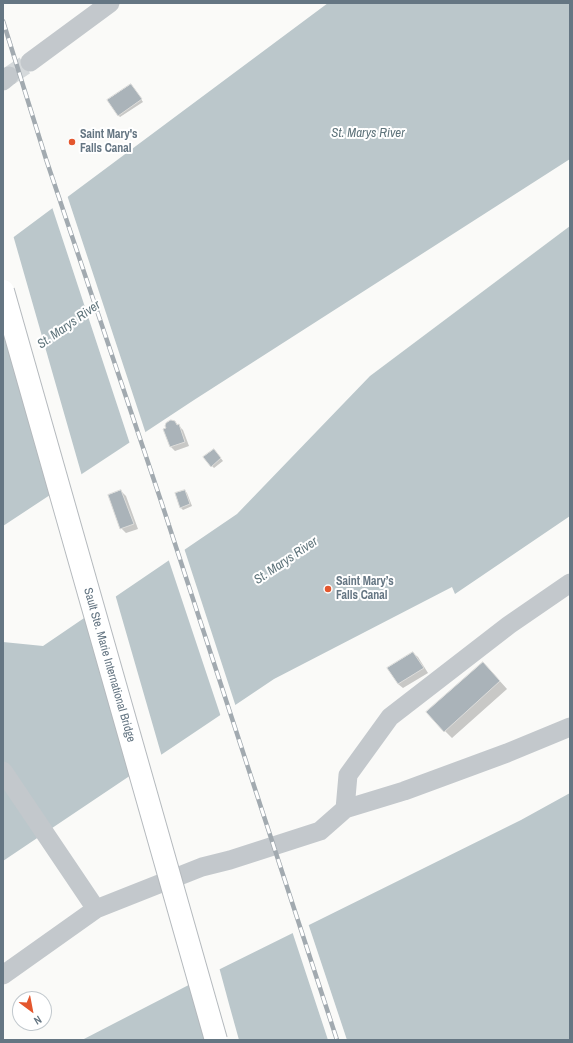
<!DOCTYPE html>
<meta charset="utf-8">
<style>
body{margin:0}
#map{position:relative;width:573px;height:1043px;overflow:hidden;background:#fafaf8;font-family:"Archivo Narrow",sans-serif}
canvas{display:block}
.frame{position:absolute;inset:0;border:4px solid #657683;pointer-events:none}
.north{position:absolute;left:12px;top:991px;width:40px;height:40px;box-sizing:border-box;background:#fff;border:1px solid #c1c8cd;border-radius:50%;rotate:148deg;font-size:11px;font-weight:700;line-height:16px;text-align:center;color:#657683}
.north::after{content:'';display:block;margin:auto;width:14px;height:18px;background:#e4572e;clip-path:polygon(50% 0,100% 100%,50% 72%,0 100%)}
</style>
<div id="map">
<canvas width="573" height="1043"></canvas>
<div class="frame"></div>
<div class="north">N</div>
</div>
<script>
const ctx = document.querySelector('canvas').getContext('2d');
ctx.lineJoin = 'round';
function paint(path, color) { ctx.fillStyle = color; ctx.fill(path, 'evenodd'); }
function trace(path, color, width, dash) { ctx.strokeStyle = color; ctx.lineWidth = width; ctx.lineCap = dash ? 'butt' : 'round'; ctx.setLineDash(dash || []); ctx.stroke(path); }
function drawText(font, color, halo, rows, align = 'center') {
  ctx.font = font + ' "Archivo Narrow",sans-serif'; ctx.lineWidth = 4; ctx.setLineDash([]); ctx.textBaseline = 'middle'; ctx.strokeStyle = halo; ctx.fillStyle = color; for (const [text, x, y, turn = 0] of rows) {
    ctx.save(); ctx.translate(x, y); ctx.rotate((+turn || 0) * Math.PI / 180); ctx.textAlign = isNaN(turn) ? turn : align; if (halo) ctx.strokeText(text, 0, 0); ctx.fillText(text, 0, 0); ctx.restore();
  }
}
paint(new Path2D(`
 M328,3H570V159L194,400L3,526V245Z
 M570,226V516L455,594L452,587L274,679L3,861V642L43,646L237,514L370,376Z
 M570,793V1040H82L210,974L521,820Z`), '#bbc7cb');
paint(new Path2D(`
 M67,195L146,434L130,444L52,207Z
 M13,235L82,476L54,495L3,321V243Z
 M184,548L236,707L221,717L168,558Z
 M115,594L162,757L135,775L88,613Z
 M308,923L347,1040H328L292,931Z
 M219,967L229,1004L239,1040H211L194,980Z`), '#fafaf8');
paint(new Path2D(`
 M133,87L143,102L120,117L118,115Z
 M175,422L183,430L189,446L175,451L170,446Z
 M216,452L223,461L214,468L212,466Z
 M121,491L126,496L138,529L126,533L121,528Z
 M185,491L187,493L192,506L183,510L181,508Z
 M413,653L418,657L428,673L403,688L398,684Z
 M490,670L507,689L452,738L445,731Z`), '#0003');
const building = new Path2D(`
 M131,84L142,99L118,116L107,100Z
 M171,420L175,421L177,425L179,424L185,442L170,447L163,429L166,428L165,426L166,423Z
 M214,449L221,458L211,467L203,457Z
 M121,490L134,524L120,529L108,495Z
 M185,490L190,504L180,508L175,493Z
 M413,652L424,668L398,684L387,668Z
 M483,662L500,681L444,732L426,712Z`);
paint(building, '#aab3b9');
trace(building, '#dcdcda', 1);
trace(new Path2D(`
 M9,76L30,62`), '#d5d9db', 19, [19, 10]);
trace(new Path2D(`
 M30,62L110,3
 M3,81L9,76
 M3,771L96,909
 M345,809L348,775L390,717L509,625L570,583
 M3,975L96,909L202,867L230,860L320,831L345,809L404,791L507,753L570,727`), '#c3c8cc', 19);
const rail = new Path2D(`
 M3,21L46,159L161,501L337,1040`);
trace(rail, '#a2aab0', 4.5);
trace(rail, '#fff', 3, [9]);
const highwayBridge = new Path2D(`
 M3,291L216,1040`);
trace(highwayBridge, '#b4b9bd', 24, []);
trace(highwayBridge, '#fff', 22);
for (const [x, y, r, color] of [
 [72,142,4,"#e4572e"],
 [328,589,4,"#e4572e"]
]) { const dot = new Path2D(); dot.arc(x, y, r, 0, 2 * Math.PI); ctx.fillStyle = color; ctx.fill(dot); trace(dot, '#fff', 1.5); }
drawText('bold 12px', '#657683', '#fff', [
 ["Saint Mary's",80,135],
 ["Falls Canal",80,149],
 ["Saint Mary’s",336,582],
 ["Falls Canal",336,596]
], 'left');
drawText('12px', '#657683', '#fff', [
 ["Sault Ste. Marie International Bridge",109,665,74]
]);
drawText('italic 13px', '#60757c', '#fff', [
 ["St. Marys River",368,134],
 ["St. Marys River",69,325,-35],
 ["St. Marys River",286,561,-34]
]);
</script>
